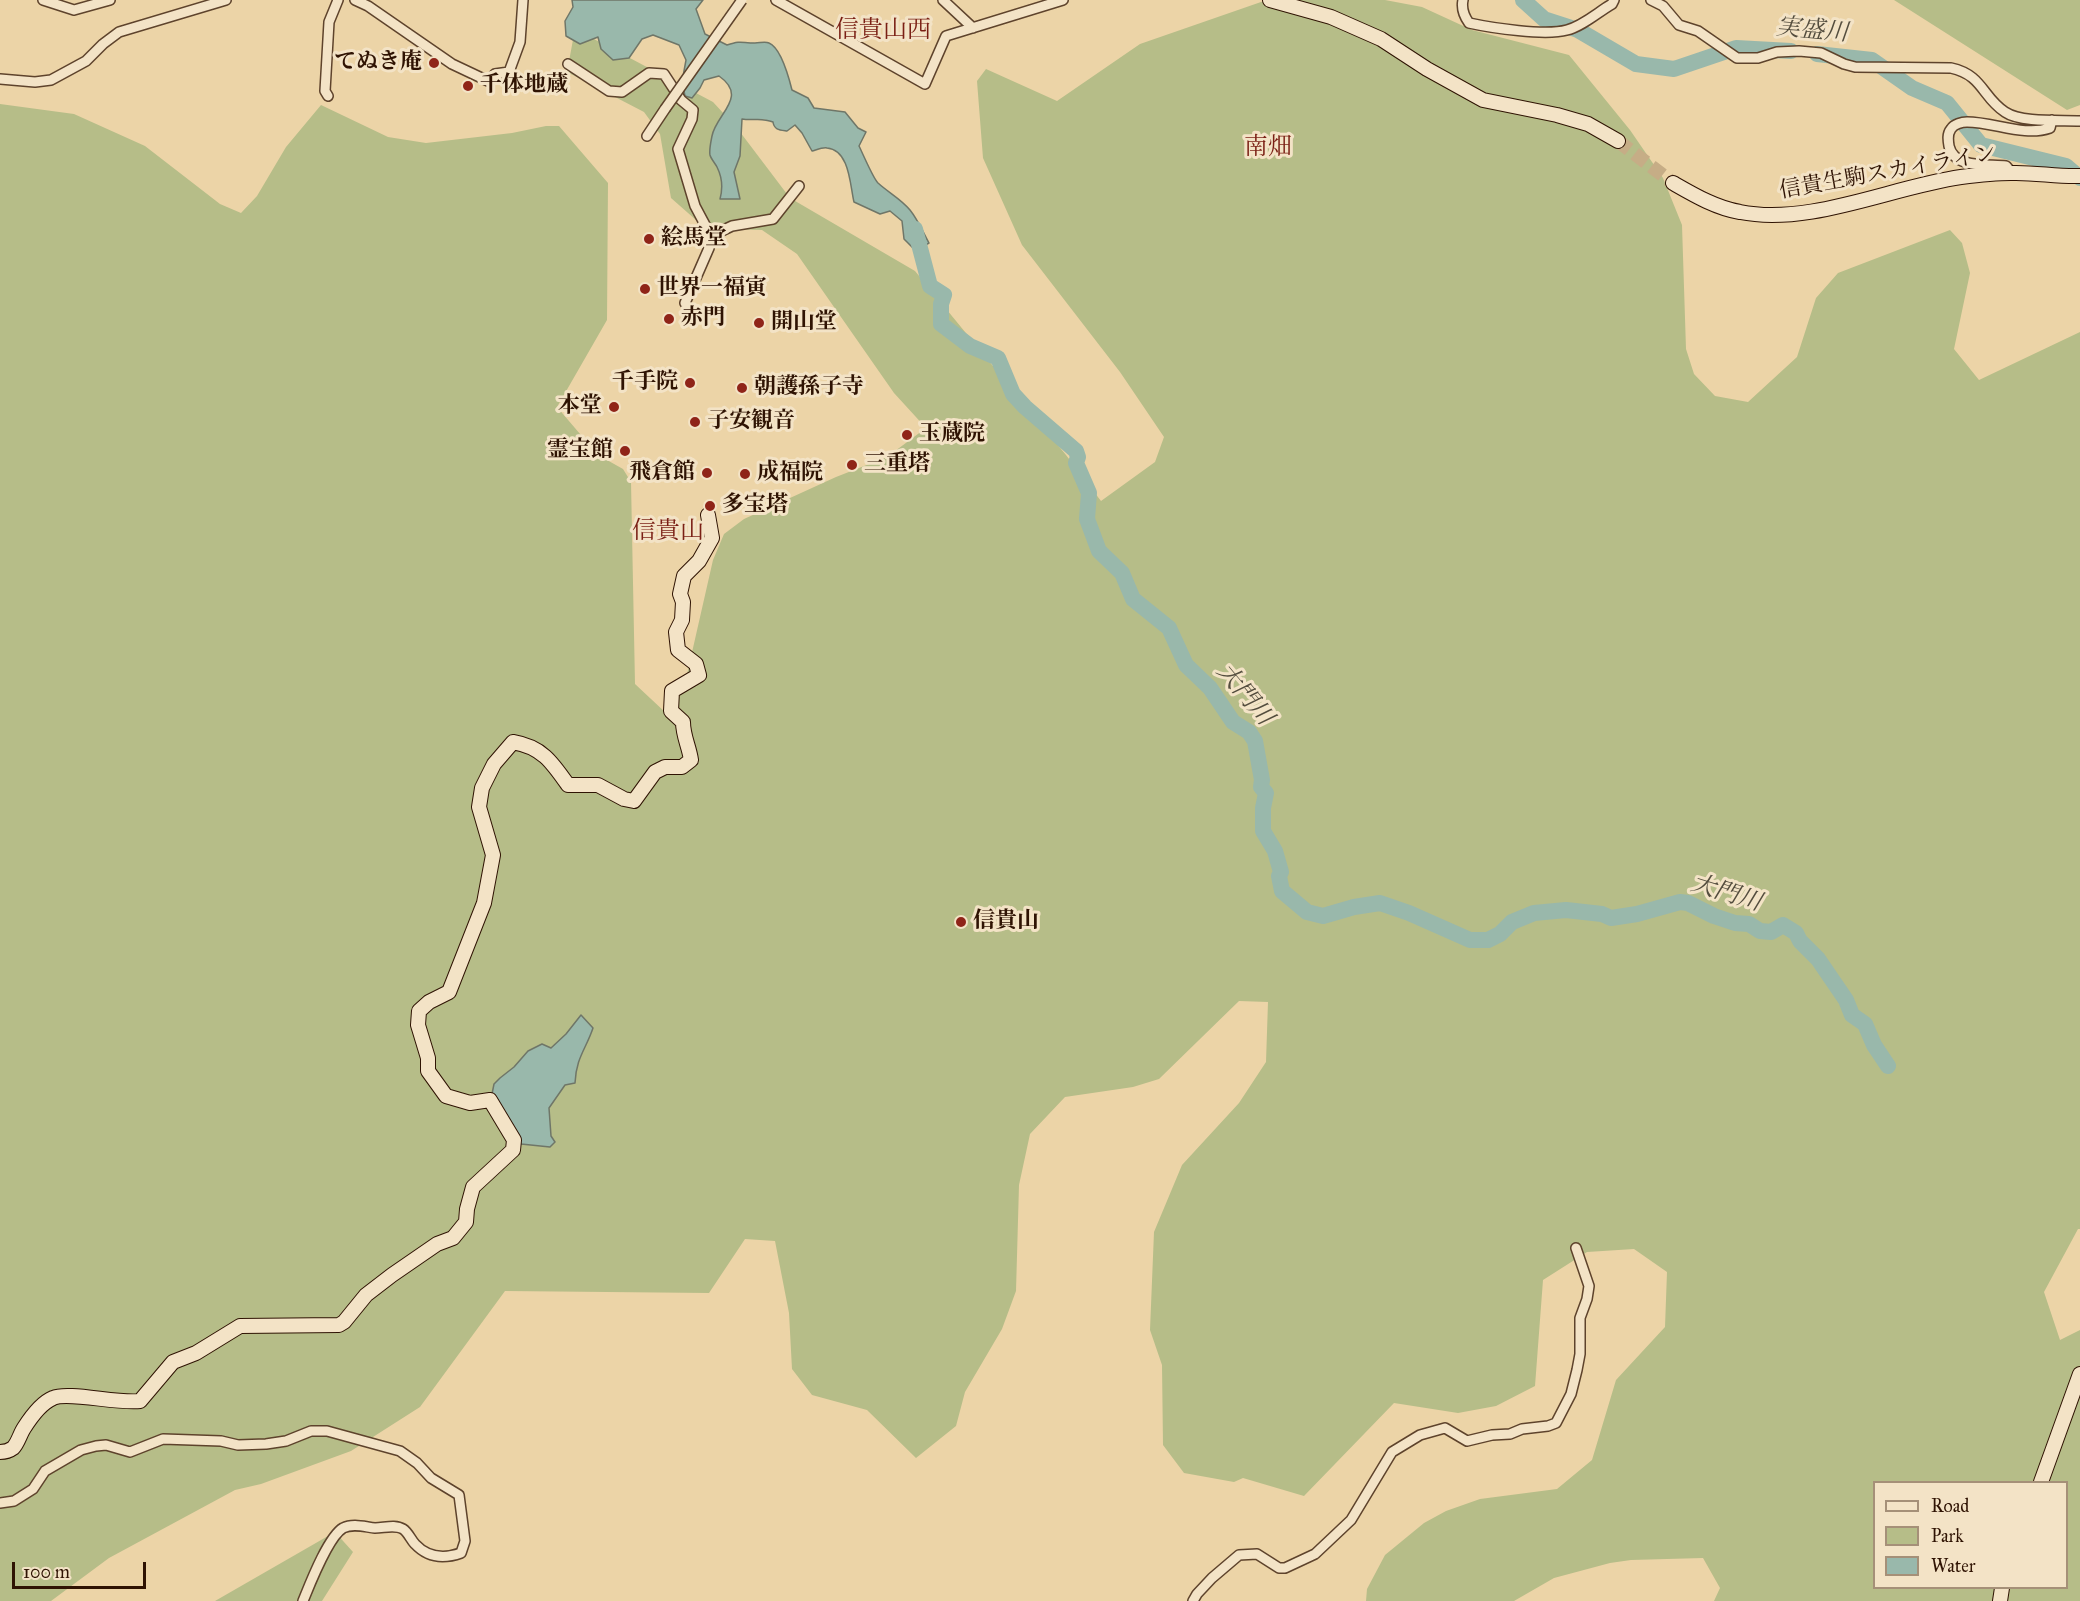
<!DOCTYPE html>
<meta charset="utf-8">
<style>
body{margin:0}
#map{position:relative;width:2080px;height:1601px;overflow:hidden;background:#ecd4a7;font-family:"IM FELL Great Primer",serif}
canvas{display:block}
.legend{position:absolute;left:1873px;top:1481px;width:195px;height:108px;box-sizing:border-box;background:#f3e3c6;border:2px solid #a59078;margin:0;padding:8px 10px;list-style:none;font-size:18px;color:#2f1303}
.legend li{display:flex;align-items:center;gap:12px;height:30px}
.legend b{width:30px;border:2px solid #a59078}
.scale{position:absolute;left:12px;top:1562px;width:134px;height:27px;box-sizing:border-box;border:3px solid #2f1303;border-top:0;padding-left:8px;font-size:18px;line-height:21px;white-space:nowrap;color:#2f1303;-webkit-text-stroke:4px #f3e3c6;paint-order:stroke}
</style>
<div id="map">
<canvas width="2080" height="1601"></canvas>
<ul class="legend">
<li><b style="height:8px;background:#f3e3c6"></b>Road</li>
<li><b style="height:16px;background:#b6bd88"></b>Park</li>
<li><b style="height:16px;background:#99b8ab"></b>Water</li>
</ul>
<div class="scale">100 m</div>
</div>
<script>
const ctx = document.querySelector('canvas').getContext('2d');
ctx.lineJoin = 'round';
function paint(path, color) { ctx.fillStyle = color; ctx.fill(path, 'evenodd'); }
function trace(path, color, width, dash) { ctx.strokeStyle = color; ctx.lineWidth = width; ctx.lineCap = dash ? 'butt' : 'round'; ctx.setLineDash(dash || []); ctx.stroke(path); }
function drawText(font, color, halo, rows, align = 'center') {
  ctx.font = font + ' "IM FELL Great Primer","Noto Serif JP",serif'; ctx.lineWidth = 6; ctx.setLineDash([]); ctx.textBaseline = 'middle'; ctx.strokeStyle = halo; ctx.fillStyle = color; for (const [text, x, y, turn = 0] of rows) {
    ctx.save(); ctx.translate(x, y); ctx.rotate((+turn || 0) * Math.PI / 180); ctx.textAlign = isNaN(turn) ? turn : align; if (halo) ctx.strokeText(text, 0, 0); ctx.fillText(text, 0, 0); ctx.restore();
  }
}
paint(new Path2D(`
 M1276,0H1385L1422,7L1472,30L1569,55L1630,130L1663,178L1682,225L1686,349L1694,374L1715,396L1748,402L1797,357L1816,298L1838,273L1950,230L1962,243L1970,273L1954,349L1979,380L2080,332V1229H2078L2044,1292L2060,1340L2080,1330V1601H1714L1720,1588L1703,1558L1631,1560L1610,1563L1554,1578L1514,1601H1366L1367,1589L1385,1555L1424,1523L1446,1511L1480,1499L1557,1489L1592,1460L1616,1380L1665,1327L1667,1272L1634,1249L1587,1252L1543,1280L1535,1386L1496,1406L1458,1413L1394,1403L1304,1496L1243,1478L1234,1482L1184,1473L1163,1445L1162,1365L1150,1330L1154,1232L1182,1165L1239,1103L1266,1062L1268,1002L1239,1001L1159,1079L1133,1087L1065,1097L1030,1134L1019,1185L1016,1291L1002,1329L965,1392L956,1426L916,1458L867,1410L812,1395L792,1369L789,1313L775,1241L745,1239L709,1293L505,1291L420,1407L351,1451L261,1484L235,1490L109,1558L51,1601H0V104L74,114L145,146L220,204L241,213L257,196L286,147L321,105L388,137L426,143L512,133L546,126H559L608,183L607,320L557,407L598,455L623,469L631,482L635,684L666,713L683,692L713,560L724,534L744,519L836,477L887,457L926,428L894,393L797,254L762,230L725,229L696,220L671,198L660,134L644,112L567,72L575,29L713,102L737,128L790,198L915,271L1066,455L1101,501L1155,462L1164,437L1120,372L1022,245L983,158L977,81L986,69L1057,101L1140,44L1261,2ZM1874,1482H2066V1588H1874Z
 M1894,0H2080V105L2067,110Z
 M335,1532L353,1552L322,1601H215Z`), '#b6bd88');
const water = new Path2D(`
 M572,0H703L696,9L705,34L727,45C742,40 741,43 755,43C760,43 765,41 769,43C781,48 789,78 792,90L808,98L814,108L845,112L858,128L866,132L859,146C863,154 873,178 878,183C889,193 901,199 910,210C918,220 923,232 929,243L919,249H914L904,239L902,221L890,211L880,214L854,202C850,186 850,150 827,148C823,147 816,150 812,151L802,133L795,125L787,131C780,130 774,130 773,122C761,117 754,121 742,119L740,156L734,172L740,199H720C723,188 722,177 717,167C715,163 711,159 710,155C709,150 711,141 712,136C716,114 749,97 719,76L704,80L700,88L692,98L685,96L682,82L686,60L679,45L653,35L642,39L629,58L613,60L601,49L598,37L580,44L566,36L565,21L573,7Z
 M581,1015L593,1028C586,1049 576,1058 575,1083L565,1085L549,1108L551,1136L555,1142L550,1147L521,1144L492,1094L494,1084L500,1078L514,1067L528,1051L542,1044L551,1048L566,1034Z`);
paint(water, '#99b8ab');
trace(water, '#6f7668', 1.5);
trace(new Path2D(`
 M1523,0L1544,19L1578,30L1636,64L1674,69L1736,48L1791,51
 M1817,54L1872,60L1912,88L1947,103L1981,145L2066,166L2080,178
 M915,229L930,286L944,295L941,304V324L970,346L998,358L1013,394L1025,407L1076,451L1078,457L1076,463L1089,493L1087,519L1099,551L1122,573L1133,599L1169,628L1186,665L1210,688L1233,722L1249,732L1255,741L1262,780L1261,787L1266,793L1263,808V831L1275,851L1281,872L1279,876L1282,891L1307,912L1323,916L1354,907L1380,903L1409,913L1470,940H1488L1500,934L1512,922L1534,913L1566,910L1602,914L1611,918L1637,914L1680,902L1688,903L1714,916L1735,923L1749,924L1760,931L1771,932L1783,925L1796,933L1800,941L1818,959L1846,1000L1852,1015L1865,1024L1874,1045L1888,1066`), '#99b8ab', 16);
trace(new Path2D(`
 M1618,141L1673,183`), '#c6ad86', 14, [14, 7]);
const street = new Path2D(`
 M43,0L74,10L110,0
 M355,0L368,6L452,64L488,81L495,74L509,72L520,42L523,0
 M776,0L925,84L946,36L1063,0
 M943,0L973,28
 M1463,0C1461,9 1464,16 1469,23C1492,28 1545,36 1567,30C1583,26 1598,12 1612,4L1614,0
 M1651,0L1663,6L1679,25L1698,31L1737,58H1758L1777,52L1799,51L1821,53L1844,64L1855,67L1951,68C1983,75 1982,97 2005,112C2021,123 2061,120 2080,121
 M568,64L609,91L622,92L649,73L664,74L681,100L693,110L692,119L678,149L695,206L711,236L709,248L685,303
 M0,79L35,82L51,80L86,61L103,44L119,32L226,0
 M328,96L325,91L329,22L338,0
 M647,136L665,109
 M2012,173L2006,166C1987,164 1954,169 1949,146C1948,140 1947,134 1951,129C1954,124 1962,122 1967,122C1994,122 2024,137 2050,128L2052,120
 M711,236L732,226L773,219L799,186
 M0,1503L14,1501L33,1489L45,1471L81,1450L96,1446L106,1445L130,1452L163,1439L221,1441L238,1445L266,1444L286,1441L311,1431H327L400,1451L417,1463L431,1478L459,1495L465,1541L461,1553C444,1559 428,1558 415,1544C411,1540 408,1532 403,1529C395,1524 384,1528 375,1528C365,1527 353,1523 343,1528C328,1537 310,1584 303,1601
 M1193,1601L1197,1594L1212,1578L1239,1555L1257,1554L1279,1568H1285L1315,1554L1351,1520L1392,1452L1420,1435L1445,1428L1467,1441L1492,1435L1510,1434L1522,1429L1548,1426L1556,1423L1571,1394L1577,1370L1580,1354V1318L1587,1299L1589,1286L1576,1248`);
const secondary = new Path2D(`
 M1270,0L1331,17L1381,39L1427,69L1483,100L1557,115L1588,124L1618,141
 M1673,183C1694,195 1716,208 1740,212C1810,226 1891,187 1961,177C1977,175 1995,173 2011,173C2034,172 2057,177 2080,176
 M0,1452C5,1452 9,1451 13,1448C18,1443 20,1434 24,1428C31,1417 41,1403 53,1398C68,1391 118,1404 140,1401L173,1362L196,1353L240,1326L339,1325L344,1322L366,1295L392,1275L437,1244L453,1238L466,1222L467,1209L473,1187L513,1150L514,1140L490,1100L470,1103L446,1096L428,1071V1058L418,1025L419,1011L429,1002L449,992L484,903L493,855L479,807L482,788L494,764L513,742C542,747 552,762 568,785H598L624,799L634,801L655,772L665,767H682L691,760C689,746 683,736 683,722L671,711L672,691L699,675L696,664L678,650L676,632L682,620L683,602L680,594L684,576L699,561L712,538L708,515
 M2041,1482L2080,1374
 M2000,1601L2002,1588`);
trace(street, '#5e432c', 12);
trace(secondary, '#2f1303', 16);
trace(street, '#f3e3c6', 9);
trace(secondary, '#f3e3c6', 14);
const streetBridge = new Path2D(`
 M665,109L742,0`);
trace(streetBridge, '#5e432c', 12, []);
trace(streetBridge, '#f3e3c6', 9);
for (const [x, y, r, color] of [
 [434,63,6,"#8f2418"],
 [468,86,6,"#8f2418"],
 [649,239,6,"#8f2418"],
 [645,289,6,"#8f2418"],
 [669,319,6,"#8f2418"],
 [759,323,6,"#8f2418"],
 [690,383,6,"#8f2418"],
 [742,388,6,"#8f2418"],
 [614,407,6,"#8f2418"],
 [695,422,6,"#8f2418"],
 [907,435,6,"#8f2418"],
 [625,451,6,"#8f2418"],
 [852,465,6,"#8f2418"],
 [707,473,6,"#8f2418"],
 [745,474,6,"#8f2418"],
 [710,506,6,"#8f2418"],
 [961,922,6,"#8f2418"]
]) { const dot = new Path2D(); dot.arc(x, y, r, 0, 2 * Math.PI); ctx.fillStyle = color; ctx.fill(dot); trace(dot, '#f3e3c6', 2); }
drawText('bold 22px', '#2f1303', '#f3e3c6', [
 ["てぬき庵",422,63,"right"],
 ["千体地蔵",480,86],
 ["絵馬堂",661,239],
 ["世界一福寅",657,289],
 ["赤門",681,319],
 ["開山堂",771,323],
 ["千手院",678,383,"right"],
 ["朝護孫子寺",754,388],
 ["本堂",602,407,"right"],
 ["子安観音",707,422],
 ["玉蔵院",919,435],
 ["霊宝館",613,451,"right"],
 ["三重塔",864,465],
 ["飛倉館",695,473,"right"],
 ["成福院",757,474],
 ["多宝塔",722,506],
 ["信貴山",973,922]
], 'left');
drawText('22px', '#2f1303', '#f3e3c6', [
 ["信貴生駒スカイライン",1888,173,-10]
]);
drawText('24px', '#7a1f14', '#f3e3c6', [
 ["信貴山西",883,31],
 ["南畑",1268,148],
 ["信貴山",668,532]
]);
drawText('italic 24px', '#544d3e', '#f3e3c6', [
 ["実盛川",1812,31,5],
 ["大門川",1244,695,50],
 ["大門川",1726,894,17]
]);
</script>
